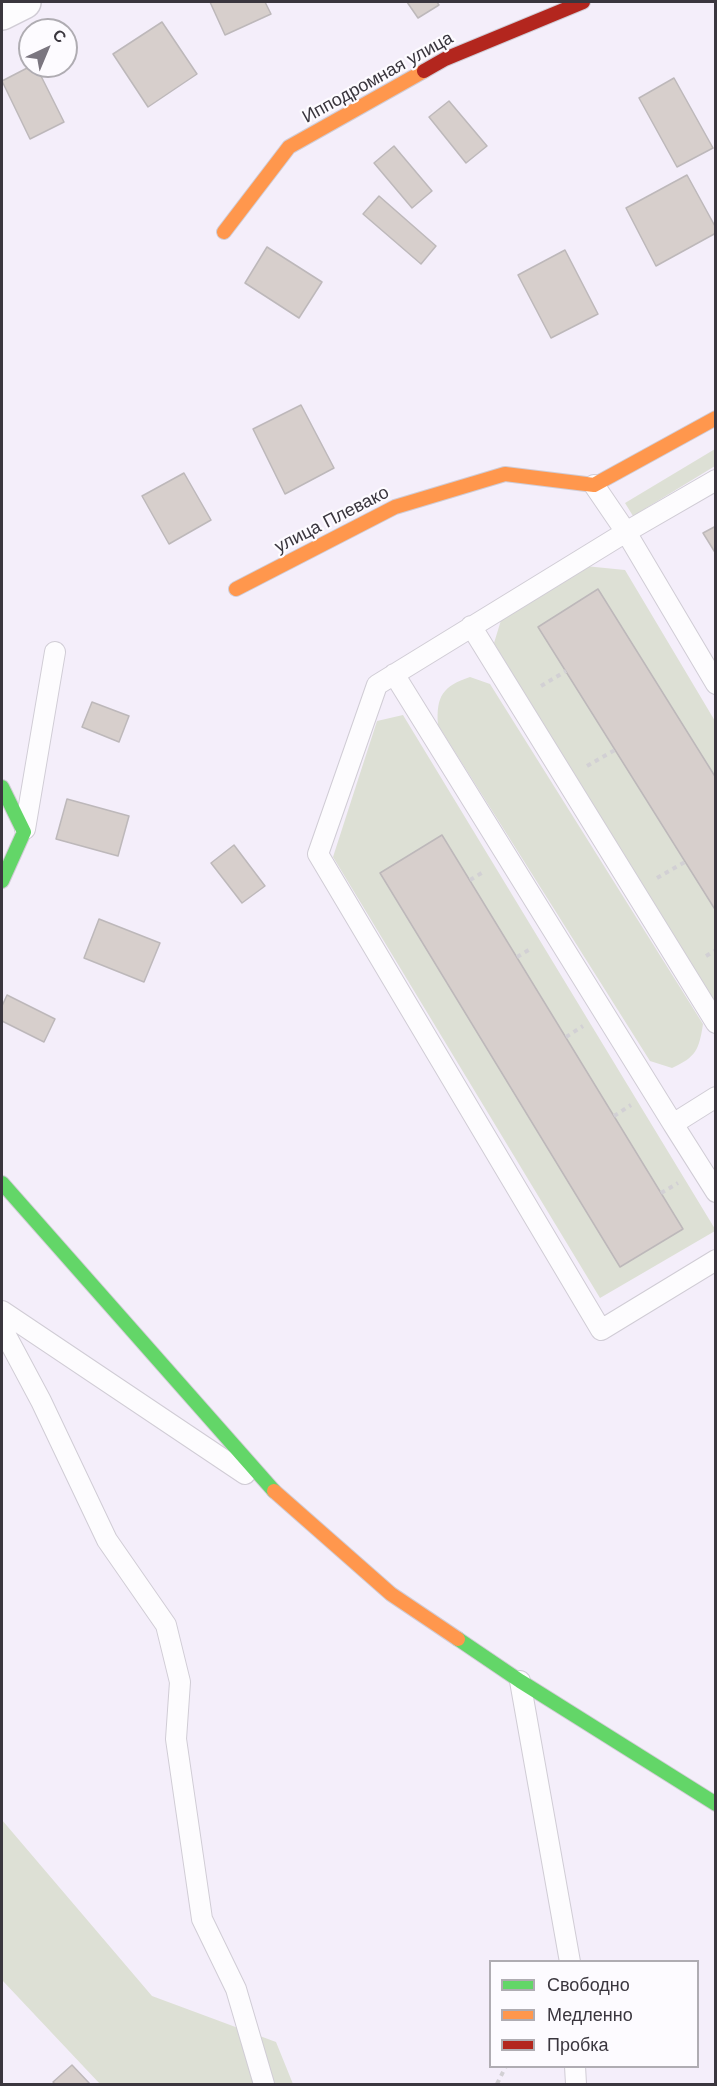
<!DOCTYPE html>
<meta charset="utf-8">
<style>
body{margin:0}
#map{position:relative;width:717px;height:2086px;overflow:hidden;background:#f4eefa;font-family:Arial,sans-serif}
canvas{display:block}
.frame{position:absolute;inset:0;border:3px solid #3a363e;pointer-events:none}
.legend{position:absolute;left:489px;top:1960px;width:210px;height:108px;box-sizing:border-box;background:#fdfbff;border:2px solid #afacb2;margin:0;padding:8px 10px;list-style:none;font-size:18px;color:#3a363e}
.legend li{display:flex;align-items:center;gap:12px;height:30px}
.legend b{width:30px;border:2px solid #afacb2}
.north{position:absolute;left:18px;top:18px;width:60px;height:60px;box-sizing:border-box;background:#fdfbff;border:2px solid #afacb2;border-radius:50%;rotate:44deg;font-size:16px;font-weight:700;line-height:24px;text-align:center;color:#3a363e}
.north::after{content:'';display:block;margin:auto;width:21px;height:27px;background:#7b7680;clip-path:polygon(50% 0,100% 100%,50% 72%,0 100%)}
</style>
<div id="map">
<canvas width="717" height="2086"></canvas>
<div class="frame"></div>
<ul class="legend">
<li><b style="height:8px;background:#63d668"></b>Свободно</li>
<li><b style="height:8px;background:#ff974d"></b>Медленно</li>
<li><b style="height:8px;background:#b3261e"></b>Пробка</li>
</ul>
<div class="north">С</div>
</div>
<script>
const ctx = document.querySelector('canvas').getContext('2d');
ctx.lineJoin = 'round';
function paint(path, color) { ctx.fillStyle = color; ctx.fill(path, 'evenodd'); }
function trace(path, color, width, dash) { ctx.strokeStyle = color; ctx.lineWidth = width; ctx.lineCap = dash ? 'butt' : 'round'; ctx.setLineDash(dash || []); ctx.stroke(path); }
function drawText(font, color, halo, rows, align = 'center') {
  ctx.font = font + ' Arial,sans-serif'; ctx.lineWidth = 4.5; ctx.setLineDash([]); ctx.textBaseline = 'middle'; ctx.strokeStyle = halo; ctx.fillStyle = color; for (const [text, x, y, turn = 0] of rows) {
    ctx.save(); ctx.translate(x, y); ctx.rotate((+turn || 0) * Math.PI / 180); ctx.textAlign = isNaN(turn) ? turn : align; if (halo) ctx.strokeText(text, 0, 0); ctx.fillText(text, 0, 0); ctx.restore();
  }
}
paint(new Path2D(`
 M715,449V466L633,516L625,503Z
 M585,566L625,570L715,721V1011L494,643L502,617Z
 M470,677L490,684L703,1024C699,1050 696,1057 672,1068L650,1061L438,725C436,696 443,686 470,677Z
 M403,715L715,1229V1231L600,1298L333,857L377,721Z
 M2,1820L152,1996L276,2042L293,2084H100L2,1980Z`), '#dde0d5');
const building = new Path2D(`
 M210,2H265L271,14L225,35Z
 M407,2H437L439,5L418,18Z
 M162,22L197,74L148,107L113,54Z
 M31,66H36L64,122L30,139L2,81Z
 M674,78L713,148L677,167L639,98Z
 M449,101L487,146L466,163L429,117Z
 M394,146L432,191L412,208L374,163Z
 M687,175L716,228V233L656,266L626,208Z
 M379,196L436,246L421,264L363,214Z
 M267,247L322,282L299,318L245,283Z
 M565,250L598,314L551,338L518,275Z
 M301,405L334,468L285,494L253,429Z
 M184,473L211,520L169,544L142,496Z
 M716,526V554L703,533Z
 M598,589L716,778V911L538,627Z
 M92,702L129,716L119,742L82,727Z
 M67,799L129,816L118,856L56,839Z
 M442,835L683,1229L620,1267L380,873Z
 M234,845L265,886L242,903L211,863Z
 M99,919L160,943L144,982L84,958Z
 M7,995L55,1019L44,1042L2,1021V1006Z
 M72,2065L90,2084H55L53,2082Z`);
paint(building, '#d7cfcc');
trace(building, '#bdb8ba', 1.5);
const lane = new Path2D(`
 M716,480L626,532L377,685L318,854L601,1330L716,1260
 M594,485L626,532L716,684
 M471,626L716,1023
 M394,674L673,1124
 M25,829L55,652
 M716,1097L673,1124L716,1192
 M2,1311L245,1474
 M2,1328L41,1401L107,1540L166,1625L180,1682L176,1739L202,1919L236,1989L264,2084
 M520,1681L570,1962
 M575,2066L576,2084`);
const street = new Path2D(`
 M2,13L24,2`);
const fast = new Path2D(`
 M2,787L24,832L2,881
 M2,1183L274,1491
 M458,1639L520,1681L716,1804`);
const slow = new Path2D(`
 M224,232L289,147L424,71
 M236,589L395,507L505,474L594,485L716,418
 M274,1491L391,1594L458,1639`);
const jam = new Path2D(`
 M424,71L445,59L583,2`);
trace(lane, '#d0ccd5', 22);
trace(street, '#d0ccd5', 36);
trace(fast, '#d0ccd5', 16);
trace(slow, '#d0ccd5', 16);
trace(jam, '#d0ccd5', 16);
trace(new Path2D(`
 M541,686L566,671
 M587,766L615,750
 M657,878L685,862
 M470,880L485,871
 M706,956L716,950
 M517,957L532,948
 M566,1037L583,1026
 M614,1116L631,1105
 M661,1193L678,1183
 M497,2084L506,2066`), '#d2d0d4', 4, [4.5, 4.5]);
trace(lane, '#fdfcfe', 20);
trace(street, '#fdfcfe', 33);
trace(fast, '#63d668', 14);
trace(slow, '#ff974d', 14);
trace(jam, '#b3261e', 14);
drawText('18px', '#3a363e', '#fdfbff', [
 ["Ипподромная улица",378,78,-29],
 ["улица Плевако",332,520,-27]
]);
</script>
